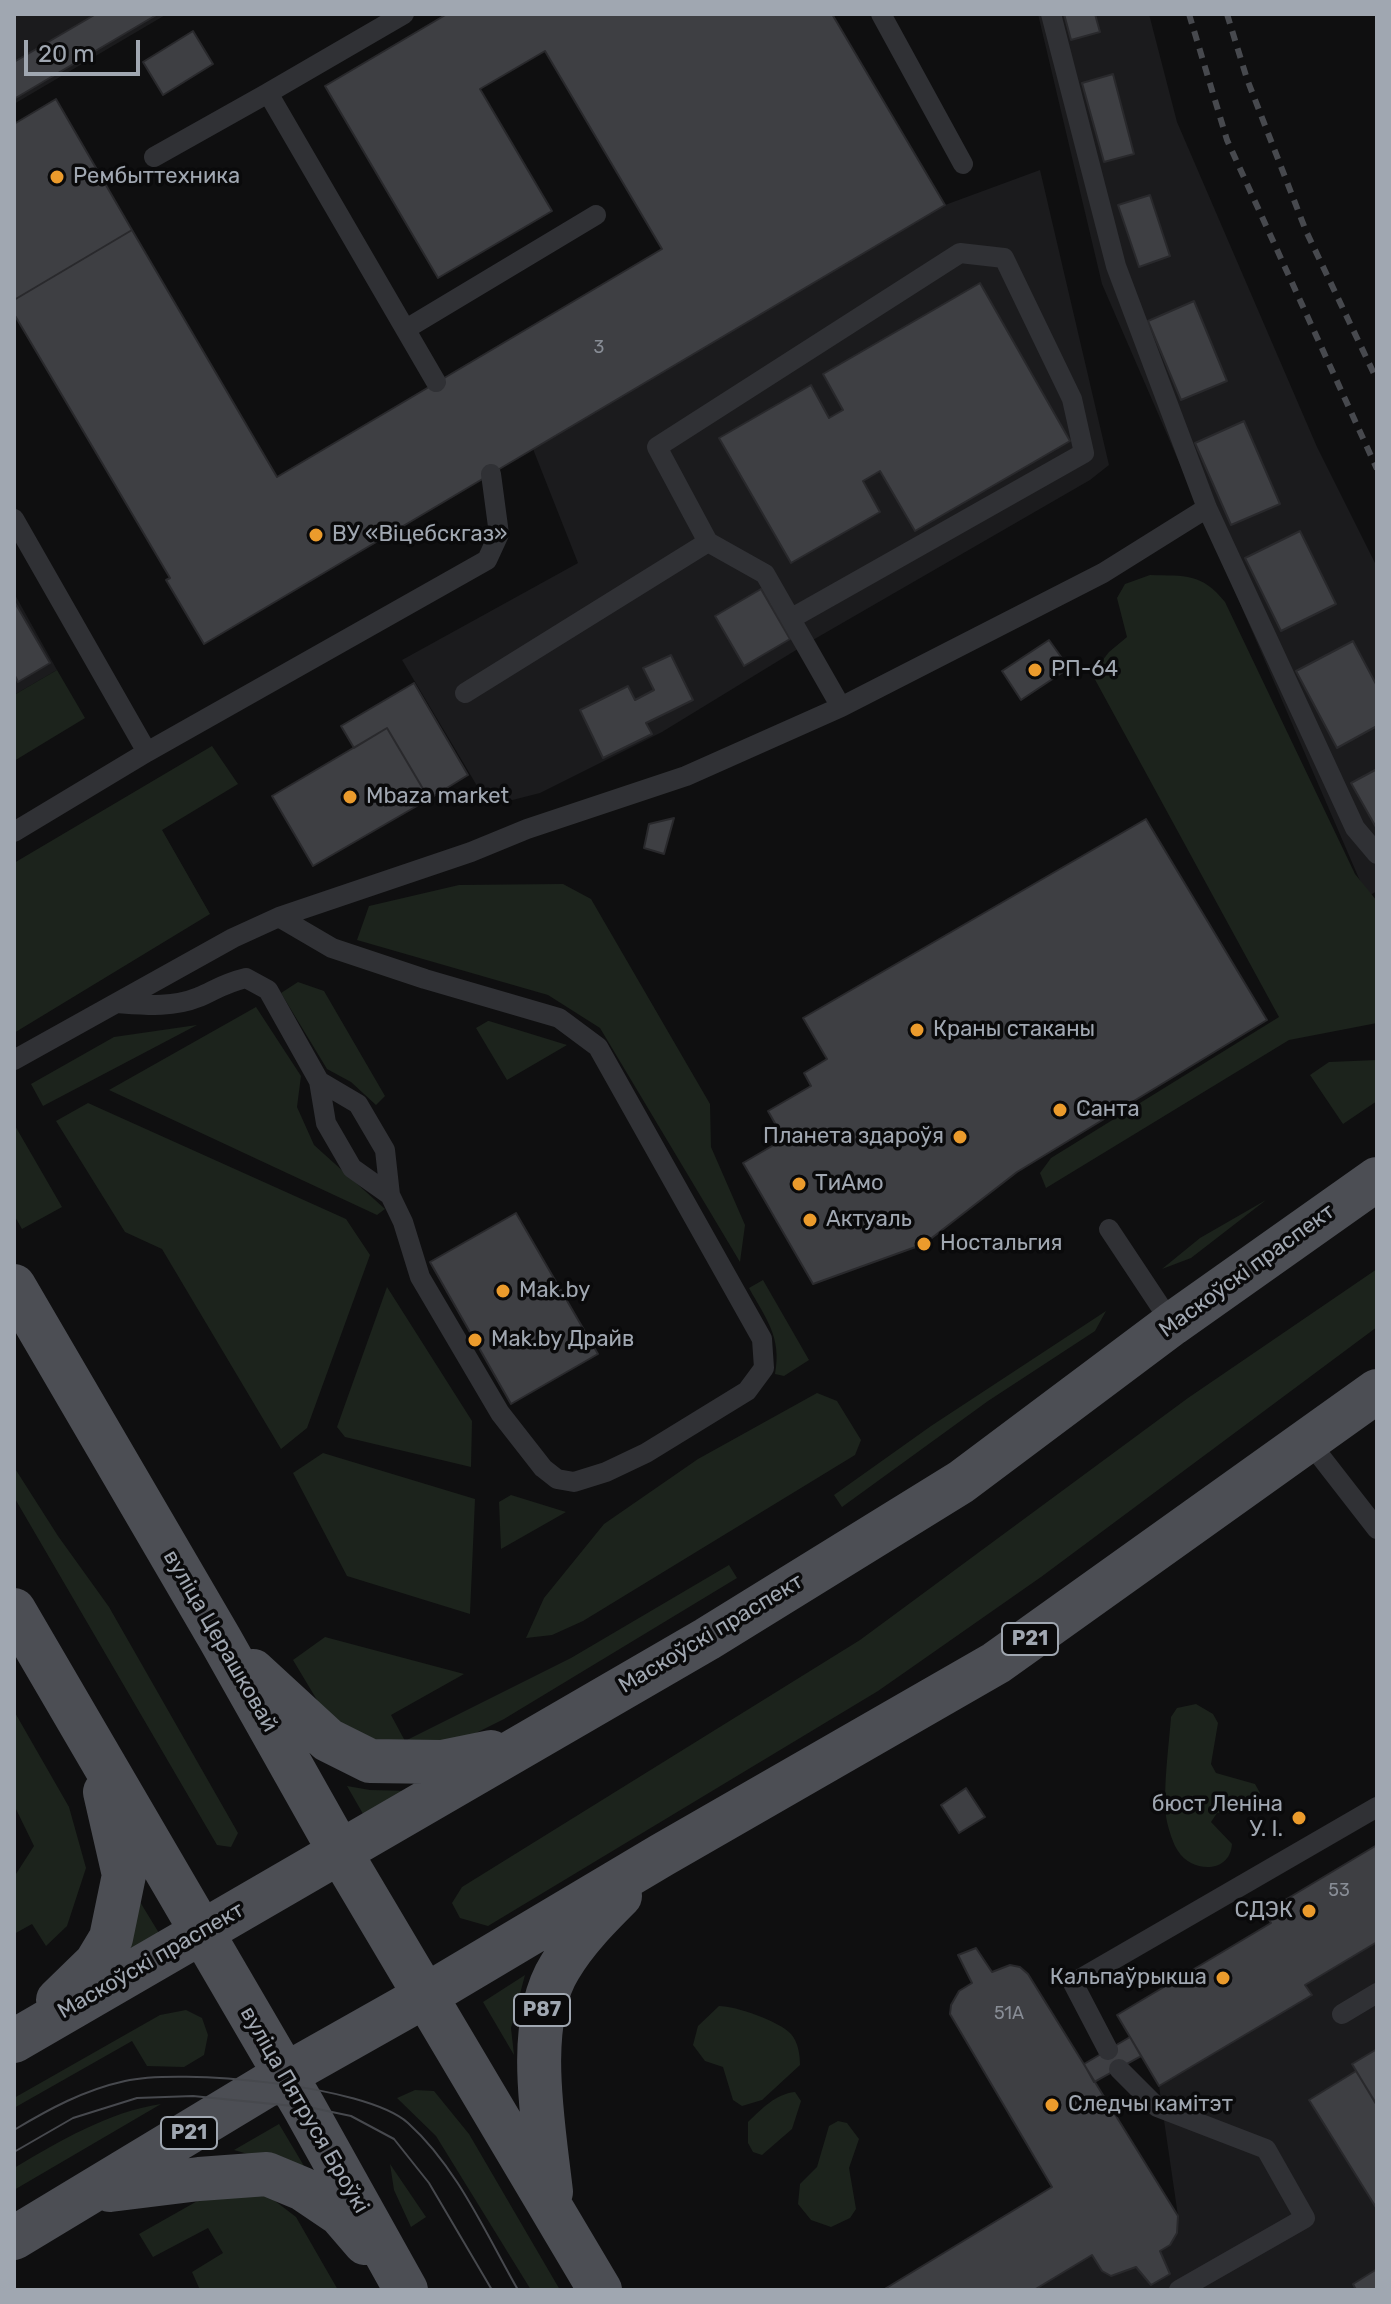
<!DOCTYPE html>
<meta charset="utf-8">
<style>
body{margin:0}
#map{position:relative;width:1391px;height:2304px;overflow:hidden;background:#0f0f10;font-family:Rubik,sans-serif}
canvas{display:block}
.frame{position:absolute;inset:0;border:16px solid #a0a7b1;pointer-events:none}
.scale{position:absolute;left:24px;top:40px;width:116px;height:36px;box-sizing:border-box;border:4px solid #a0a7b1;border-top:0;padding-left:10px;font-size:24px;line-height:28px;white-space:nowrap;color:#a0a7b1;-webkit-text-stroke:6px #0a0a0b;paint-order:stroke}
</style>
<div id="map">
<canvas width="1391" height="2304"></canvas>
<div class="frame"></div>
<div class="scale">20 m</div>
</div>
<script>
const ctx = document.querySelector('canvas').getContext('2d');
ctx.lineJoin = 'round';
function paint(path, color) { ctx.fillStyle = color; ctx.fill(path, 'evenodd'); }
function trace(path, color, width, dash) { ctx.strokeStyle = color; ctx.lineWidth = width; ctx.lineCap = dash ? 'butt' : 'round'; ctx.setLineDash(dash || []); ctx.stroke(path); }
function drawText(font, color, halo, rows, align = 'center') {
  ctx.font = font + ' Rubik,sans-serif'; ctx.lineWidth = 7; ctx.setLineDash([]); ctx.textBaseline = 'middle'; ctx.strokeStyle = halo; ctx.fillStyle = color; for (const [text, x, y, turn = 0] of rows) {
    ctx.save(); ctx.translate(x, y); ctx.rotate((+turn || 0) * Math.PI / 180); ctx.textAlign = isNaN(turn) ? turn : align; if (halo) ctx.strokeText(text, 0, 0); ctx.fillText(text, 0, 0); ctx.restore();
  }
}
paint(new Path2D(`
 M14,14H167L14,104Z
 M1038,14H1149L1177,122L1317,447L1377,567V891L1367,897L1102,284Z
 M1040,170L1109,465L1090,480L806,644L662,732L540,793L489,806L402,660L578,563L533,449L945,205Z
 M14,593L57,670L14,695Z
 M1377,1942V2290H1034L1092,2255L1102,2271L1111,2276L1136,2267L1151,2285L1169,2274L1160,2251L1170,2245L1177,2233L1178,2216L1159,2086L1311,1995L1305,1985Z`), '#1b1b1d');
paint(new Path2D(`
 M1150,575C1185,576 1202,573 1225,602L1355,874L1377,901V1023L1289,1040L1046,1188L1040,1173L1051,1158L1279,1017L1092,674L1109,652L1127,637L1117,598L1125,584Z
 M57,670L85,718L14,761V695Z
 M212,746L238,784L162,830L210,914L14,1033V863Z
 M563,884L591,899L710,1104L711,1147L745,1225L740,1262L600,1028L548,995L357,940L369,906L459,885Z
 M298,982L324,991L385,1096L376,1105L351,1082L327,1069L281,993Z
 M256,1007L301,1076L297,1107L314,1145L385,1209L377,1215L109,1090Z
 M488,1021H489L567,1045L507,1080L476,1028Z
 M197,1025L43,1106L31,1084L114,1037Z
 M1377,1060V1101L1343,1124L1310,1075L1329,1062Z
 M88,1103L346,1219L370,1255L307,1428L281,1449L162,1249L125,1232L56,1121Z
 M14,1124L62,1207L22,1229L14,1215Z
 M1266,1200L1191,1258L1162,1269L1200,1238Z
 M1377,1269V1327L1041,1577L878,1691L488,1926L460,1918L452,1903L462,1887L860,1640L1188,1398Z
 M763,1280L809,1360L784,1376L775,1374C782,1337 766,1319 749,1288Z
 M387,1287L472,1421L471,1467L345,1437L337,1427Z
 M1106,1311L1095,1331L988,1401L842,1507L834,1495L931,1426Z
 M817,1393L837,1401L861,1440L855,1455L583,1621L552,1635L526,1638L544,1598L604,1524L698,1459Z
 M323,1453L475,1499L470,1614L347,1576L293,1473Z
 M14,1467L58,1536L109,1607L238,1833L231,1847L217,1845L14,1497Z
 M511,1495L566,1512L501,1549L499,1502Z
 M729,1565L737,1578L504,1719L458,1742L360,1740L323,1710L293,1660L325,1637L464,1674L391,1715L405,1741L571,1658Z
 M1196,1704L1213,1714L1218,1723L1211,1764L1216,1773L1255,1784L1260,1793L1248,1808L1217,1813L1211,1822L1232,1844C1230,1874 1192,1873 1178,1851C1173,1844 1169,1830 1167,1822C1162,1795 1169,1745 1171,1717L1177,1708Z
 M14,1711L69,1807L86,1868L67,1926L46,1946L32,1924L14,1934V1877L34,1846L14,1805Z
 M347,1786L370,1790L411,1791L370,1826Z
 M134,1892L165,1943L117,1954Z
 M525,1975L511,2028L514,2055L483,2002Z
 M719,2006C736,2006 779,2021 791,2034C798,2042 800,2054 800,2065L762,2100L742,2106L733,2100L723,2067L705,2061L693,2045L698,2026Z
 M186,2010L202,2018L208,2035L204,2055L184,2067L147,2066L132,2041L14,2108V2098L160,2015Z
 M415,2090L434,2091L469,2134L560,2290H531L436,2136L397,2098Z
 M795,2092L801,2101L792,2129L762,2155L753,2152L748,2143V2122C762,2109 775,2094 795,2092Z
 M161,2104L14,2190V2168C60,2141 108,2112 161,2104Z
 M838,2121L847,2123L859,2139L849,2168L856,2209L850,2218L831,2227L811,2220L798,2204L800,2184L817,2167L829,2126Z
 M279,2124L307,2171L234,2150Z
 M390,2164L426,2217L411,2227L394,2190Z
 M266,2194L296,2217L338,2290H200L192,2272L223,2253L208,2228L153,2257L139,2234L208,2195Z`), '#1c231c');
const building = new Path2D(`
 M96,14H158L14,99V62Z
 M447,14H832L945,205L204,644L166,580L170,578L14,314V300L132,230L277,477L662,249L545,51L480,89L552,211L438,278L325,86Z
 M1064,14H1095L1100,32L1071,40Z
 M193,31L213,64L163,95L143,62Z
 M1113,74L1134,154L1104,162L1082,83Z
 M56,99L132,230L14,300V124Z
 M1150,195L1170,256L1139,267L1118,205Z
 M980,283L1070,441L915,531L880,471L863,481L880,512L791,563L719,438L811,385L829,418L843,410L823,374Z
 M1194,301L1227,381L1181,400L1148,321Z
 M1244,421L1280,504L1231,525L1195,443Z
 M1300,531L1336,604L1281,631L1245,558Z
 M761,589L790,639L744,666L715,616Z
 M14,601L50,663L18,682L14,674Z
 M1049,640L1069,668L1021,700L1002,671Z
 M1353,641L1377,686V726L1337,748L1296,671Z
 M671,655L693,700L646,723L652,734L603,758L580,710L628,686L635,700L654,690L643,668Z
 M414,683L468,775L429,799L387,728L354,748L341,726Z
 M387,728L429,799L313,866L272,796Z
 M1377,769V829L1351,783Z
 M674,818L664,854L644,848L649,824Z
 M1146,819L1267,1020L1017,1172L924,1244L813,1284L743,1163L784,1139L768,1111L811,1086L804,1073L827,1059L803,1018Z
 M516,1213L598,1354L511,1404L430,1262Z
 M966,1788L985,1817L959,1833L941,1805Z
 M1377,1845V1942L1305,1985L1312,1995L1159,2086L1117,2015L1271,1923L1265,1912Z
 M976,1948L992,1972L1010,1965L1020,1967L1028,1974L1178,2216L1177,2233L1170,2245L1160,2251L1170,2274L1151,2285L1136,2267L1111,2276L1102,2271L1092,2255L1034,2290H883L1052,2187L950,2014L951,2005L959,1991L972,1983L958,1955Z
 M1130,2037L1141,2056L1094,2082L1084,2064Z
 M1377,2049V2103L1376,2104L1352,2064Z
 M1356,2071L1377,2105V2209L1309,2100Z
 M1377,2269V2290H1356L1353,2284Z`);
paint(building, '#3e3f43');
trace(building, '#29292c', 2);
trace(new Path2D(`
 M881,14L963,164
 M1051,14L1116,266L1207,508L1355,828L1377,854
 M268,93L404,14
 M154,157L268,93L436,382
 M406,329L596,215
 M14,519L147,752
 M708,542L657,447L960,253L1004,258L1072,399L1084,453L792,618
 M465,693L708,542L765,574L841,707
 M14,832L147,752L487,560L499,534L491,474
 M117,1003C145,1005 172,1008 199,997C217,989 225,983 246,978L268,990L319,1081L326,1123L352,1168L390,1195L403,1222L420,1277L500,1413L543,1468L557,1479L574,1482L606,1472L646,1453L747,1391L764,1368L762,1339L598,1047L559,1018L425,979L332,948L279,917
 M14,1060L233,938L279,917L471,852L527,829L686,776L841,707L1103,573L1207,508
 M319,1081L358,1104L385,1150L390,1195
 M1109,1229L1172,1324
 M1307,1439L1377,1529
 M1342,2014L1377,1993
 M1108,2050L1073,1983L1377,1807
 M1119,2069L1157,2107L1266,2149L1305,2218L1179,2290`), '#303135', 20);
trace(new Path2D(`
 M14,1286L220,1639L340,1852L600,2290
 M14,1610L304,2107L406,2290
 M253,1671L328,1740L370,1761L442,1762L491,1752
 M58,2000L96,1963L111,1938L124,1875L105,1792
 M14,2041L707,1639L961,1482L1172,1324L1377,1179
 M110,2190L199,2179L267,2174L303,2189L340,2214L365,2243
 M551,2192C544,2128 524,2024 560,1967C576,1940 598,1918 620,1896
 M14,2238L269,2084L425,1996L662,1855L996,1663L1377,1391`), '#4c4e54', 44);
trace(new Path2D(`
 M14,2130C49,2109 84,2090 125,2081C180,2068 366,2085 408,2123C457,2167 486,2234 518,2290
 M14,2152L73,2118L137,2098L193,2096L313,2108L351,2116L394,2139L429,2183L492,2290`), '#47494e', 2);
trace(new Path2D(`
 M1189,14L1227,140L1377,469
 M1227,14L1247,79L1306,231L1377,380`), '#47494e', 6, [10, 8]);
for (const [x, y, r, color] of [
 [57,177,8,"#eb9b2c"],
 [316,535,8,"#eb9b2c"],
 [1035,670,8,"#eb9b2c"],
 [350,797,8,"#eb9b2c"],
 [917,1030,8,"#eb9b2c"],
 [1060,1110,8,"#eb9b2c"],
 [960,1137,8,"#eb9b2c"],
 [799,1184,8,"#eb9b2c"],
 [810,1220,8,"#eb9b2c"],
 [924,1244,8,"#eb9b2c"],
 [503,1291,8,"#eb9b2c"],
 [475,1340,8,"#eb9b2c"],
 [1299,1818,8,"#eb9b2c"],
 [1309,1911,8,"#eb9b2c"],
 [1223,1978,8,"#eb9b2c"],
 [1052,2105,8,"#eb9b2c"]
]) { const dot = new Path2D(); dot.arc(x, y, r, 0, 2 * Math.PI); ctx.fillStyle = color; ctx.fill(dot); trace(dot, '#0a0a0b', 3); }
drawText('18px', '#888d96', null, [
 ["3",599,348],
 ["53",1339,1891],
 ["51А",1009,2014]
]);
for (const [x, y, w] of [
 [1030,1639,56],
 [542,2010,56],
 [189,2133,56]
]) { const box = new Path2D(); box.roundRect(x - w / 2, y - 16, w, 32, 6); ctx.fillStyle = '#0a0a0b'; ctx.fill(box); trace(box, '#a0a7b1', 2); }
drawText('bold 20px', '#a0a7b1', null, [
 ["Р21",1030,1639],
 ["Р87",542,2010],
 ["Р21",189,2133]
]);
drawText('22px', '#a0a7b1', '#0a0a0b', [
 ["Рембыттехника",73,177],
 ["ВУ «Віцебскгаз»",332,535],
 ["РП-64",1051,670],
 ["Mbaza market",366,797],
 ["Краны стаканы",933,1030],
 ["Санта",1076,1110],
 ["Планета здароўя",944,1137,"right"],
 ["ТиАмо",815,1184],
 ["Актуаль",826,1220],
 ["Ностальгия",940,1244],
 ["Mak.by",519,1291],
 ["Маk.by Драйв",491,1340],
 ["бюст Леніна",1283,1805,"right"],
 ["У. І.",1283,1830,"right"],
 ["СДЭК",1293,1911,"right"],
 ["Кальпаўрыкша",1207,1978,"right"],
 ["Следчы камітэт",1068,2105]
], 'left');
drawText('22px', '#a0a7b1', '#0a0a0b', [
 ["Маскоўскі праспект",1247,1271,-36],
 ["Маскоўскі праспект",711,1634,-31],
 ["вуліца Церашковай",220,1641,60],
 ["Маскоўскі праспект",151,1961,-30],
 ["вуліца Пятруся Броўкі",304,2110,60]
]);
</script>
